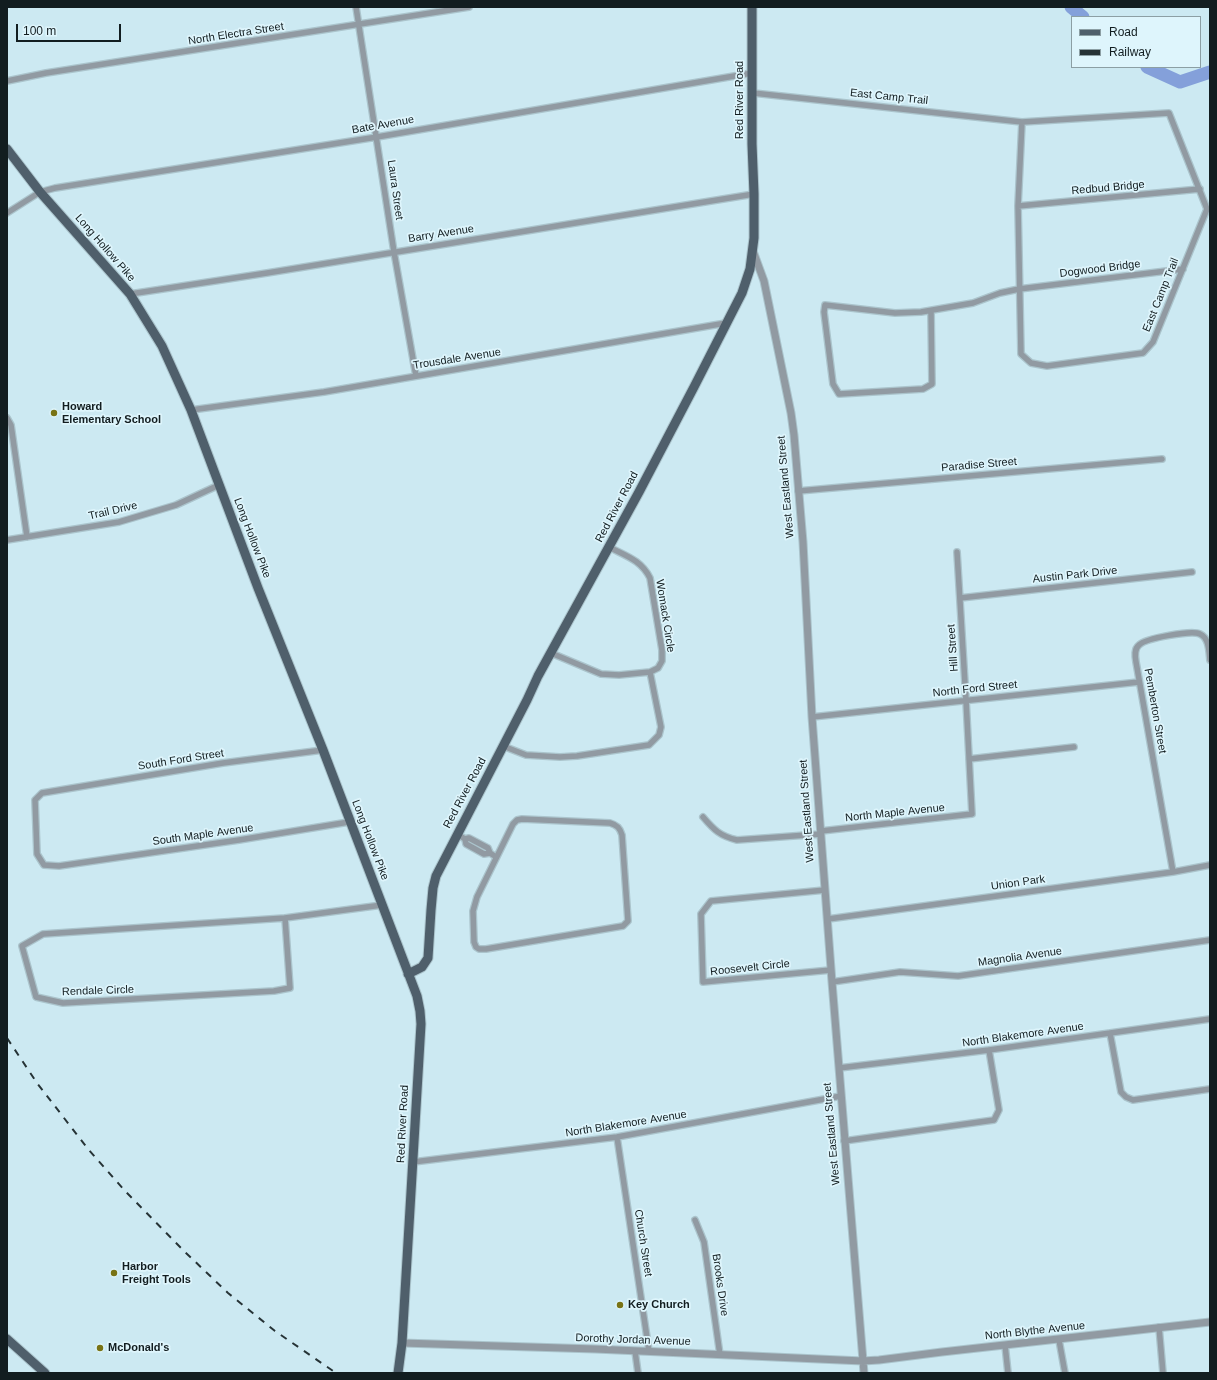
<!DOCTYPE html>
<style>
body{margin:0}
#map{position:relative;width:1217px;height:1380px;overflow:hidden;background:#cce9f2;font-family:Arial,sans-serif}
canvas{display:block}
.frame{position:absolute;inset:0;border:8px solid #121d20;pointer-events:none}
.legend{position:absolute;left:1071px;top:16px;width:130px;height:52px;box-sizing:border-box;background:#def5fc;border:1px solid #8c9fa4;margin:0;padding:5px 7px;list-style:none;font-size:12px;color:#121d20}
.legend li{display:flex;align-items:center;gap:8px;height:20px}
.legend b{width:20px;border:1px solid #8c9fa4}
.scale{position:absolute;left:16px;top:24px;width:105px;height:18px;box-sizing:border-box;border:2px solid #121d20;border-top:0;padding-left:5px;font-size:12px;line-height:14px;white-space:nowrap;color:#121d20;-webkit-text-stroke:3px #def5fc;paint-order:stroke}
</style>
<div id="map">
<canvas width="1217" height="1380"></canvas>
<div class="frame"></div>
<ul class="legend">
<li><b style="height:5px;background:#4f5f6b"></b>Road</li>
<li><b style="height:5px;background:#263336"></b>Railway</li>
</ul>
<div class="scale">100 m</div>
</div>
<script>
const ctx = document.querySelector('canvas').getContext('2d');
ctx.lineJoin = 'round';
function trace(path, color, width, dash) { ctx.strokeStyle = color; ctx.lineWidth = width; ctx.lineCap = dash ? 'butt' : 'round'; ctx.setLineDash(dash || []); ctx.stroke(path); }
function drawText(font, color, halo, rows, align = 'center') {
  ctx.font = font + ' Arial,sans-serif'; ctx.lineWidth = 3.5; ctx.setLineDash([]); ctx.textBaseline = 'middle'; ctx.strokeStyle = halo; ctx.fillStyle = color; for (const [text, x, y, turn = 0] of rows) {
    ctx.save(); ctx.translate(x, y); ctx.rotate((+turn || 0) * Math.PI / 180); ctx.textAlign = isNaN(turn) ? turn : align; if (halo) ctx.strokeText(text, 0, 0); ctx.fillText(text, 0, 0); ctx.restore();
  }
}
trace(new Path2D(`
 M1071,7L1083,17
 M1147,67L1180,82L1210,72`), '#84a0da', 13);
const minor = new Path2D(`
 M356,7L394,252L416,376
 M7,81L46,73L469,7
 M753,93L1022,122L1169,113L1207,209L1153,342L1143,353L1047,366L1031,363L1021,354L1018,206L1022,122
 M1018,206L1200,189
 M7,213L40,192L55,188L377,137L752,73
 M130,294L267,273L754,194
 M931,311L932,384L923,389L839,394L833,384L824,312L825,305L895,313L921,312L973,303L1000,293L1019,289L1183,269
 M191,410L324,392L726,323
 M7,418L11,425L27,537
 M798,491L1162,459
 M7,540L119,522L176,505L219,485
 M960,598L1192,572
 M551,653L601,674L619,675L650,672L658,668L662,661V650L650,578C641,560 626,556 609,547
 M812,717L1139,682
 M503,746L526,755L560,757L577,756L649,745L659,735L661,727L650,672
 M323,750L223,763L42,793L35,800L37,854L44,865L59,866L239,840L349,822
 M969,759L1074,747
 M703,817C714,830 720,836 737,840L821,834
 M522,819L610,823C617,825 620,828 622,835L628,921L623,926L486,949H479L476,947L474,942L473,911L477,897L513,824L517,820Z
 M821,831L972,814L966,700L957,552
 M457,834L465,839L469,838L488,848L490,853
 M465,839L466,844L484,854L490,853L493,855
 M1173,872L1136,662C1135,656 1134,649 1139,645C1146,638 1192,630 1200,634C1209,638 1209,651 1210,660
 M825,890L711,901L701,914L703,982L831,970
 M285,918L290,988L274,991L63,1003L36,997L22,946L43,934Z
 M285,918L382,905
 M828,919L1173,872L1210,865
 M832,982L900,972L958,976L1210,940
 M1110,1033L1121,1092L1126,1097L1133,1100L1210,1089
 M839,1068L989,1050L1210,1019
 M617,1137L649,1351
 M844,1141L994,1120L999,1110L989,1050
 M413,1162L617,1137L841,1096
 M695,1220L704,1242L720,1355
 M1159,1327L1163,1373
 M1059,1340L1065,1373
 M1005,1345L1008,1373
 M635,1351L638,1373`);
const tertiary = new Path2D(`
 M753,251L764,281L791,413L794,435L803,542L812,717L832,982L864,1373
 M402,1343L595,1349L863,1361L879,1360L942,1352L1210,1322`);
const primary = new Path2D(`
 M7,149L40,192L130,294L162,346L191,410L258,588L323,750L417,996L420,1011L421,1024L402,1343L398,1373
 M408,974L422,967L428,958L431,910L433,888L436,876L527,700L538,676L639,492L694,387L742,293L750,269L754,238V194L752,144V7
 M7,1339L45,1373`);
trace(minor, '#abc4cc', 8);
trace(tertiary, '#abc4cc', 9);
trace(primary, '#abc4cc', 11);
trace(minor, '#919aa2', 5.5);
trace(tertiary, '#919aa2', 7);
trace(primary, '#4f5f6b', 9);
trace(new Path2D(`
 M7,1038L37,1083L88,1149L126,1192L185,1252L228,1293L275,1331L336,1373`), '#263336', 2, [7, 7]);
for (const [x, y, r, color] of [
 [54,413,4,"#787315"],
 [114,1273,4,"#787315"],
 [620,1305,4,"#787315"],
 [100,1348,4,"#787315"]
]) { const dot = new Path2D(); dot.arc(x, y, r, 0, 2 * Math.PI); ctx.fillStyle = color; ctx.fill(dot); trace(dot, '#def5fc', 1.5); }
drawText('11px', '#121d20', '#def5fc', [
 ["North Electra Street",236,34,-9],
 ["East Camp Trail",889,97,6],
 ["Red River Road",740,100,-90],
 ["Bate Avenue",383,125,-10],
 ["Redbud Bridge",1108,188,-5],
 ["Laura Street",395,190,82],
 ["Barry Avenue",441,234,-9],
 ["Long Hollow Pike",105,248,49],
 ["Dogwood Bridge",1100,269,-7],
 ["East Camp Trail",1161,295,-68],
 ["Trousdale Avenue",457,359,-9],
 ["Paradise Street",979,465,-5],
 ["West Eastland Street",786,487,-95],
 ["Red River Road",617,507,-62],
 ["Trail Drive",113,511,-13],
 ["Long Hollow Pike",252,538,69],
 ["Austin Park Drive",1075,575,-6],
 ["Womack Circle",665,616,81],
 ["Hill Street",953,648,-94],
 ["North Ford Street",975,689,-6],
 ["Pemberton Street",1155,711,80],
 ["South Ford Street",181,760,-9],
 ["Red River Road",465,793,-62],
 ["West Eastland Street",807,811,-94],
 ["North Maple Avenue",895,813,-6],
 ["South Maple Avenue",203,835,-8],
 ["Long Hollow Pike",370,840,69],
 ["Union Park",1018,883,-8],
 ["Magnolia Avenue",1020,957,-8],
 ["Roosevelt Circle",750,968,-6],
 ["Rendale Circle",98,991,-2],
 ["North Blakemore Avenue",1023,1035,-8],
 ["Red River Road",403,1124,-87],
 ["North Blakemore Avenue",626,1124,-9],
 ["West Eastland Street",832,1134,-95],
 ["Church Street",643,1243,81],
 ["Brooks Drive",720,1285,82],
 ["North Blythe Avenue",1035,1331,-6],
 ["Dorothy Jordan Avenue",633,1340,2]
]);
drawText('bold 11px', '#121d20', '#def5fc', [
 ["Howard",62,407],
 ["Elementary School",62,420],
 ["Harbor",122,1267],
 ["Freight Tools",122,1280],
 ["Key Church",628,1305],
 ["McDonald's",108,1348]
], 'left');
</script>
